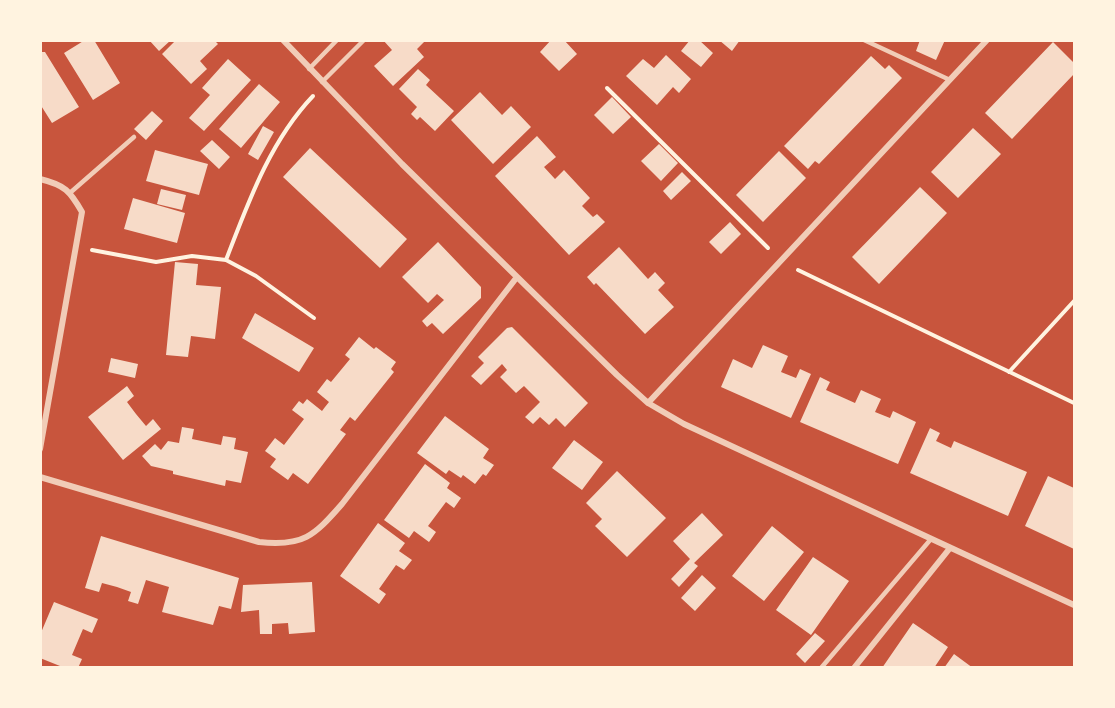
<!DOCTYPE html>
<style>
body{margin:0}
#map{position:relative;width:1115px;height:708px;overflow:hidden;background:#c8553d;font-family:"Varela Round",sans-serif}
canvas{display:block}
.frame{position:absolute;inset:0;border:42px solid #fff3e0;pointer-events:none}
</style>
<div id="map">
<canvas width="1115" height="708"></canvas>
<div class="frame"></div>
</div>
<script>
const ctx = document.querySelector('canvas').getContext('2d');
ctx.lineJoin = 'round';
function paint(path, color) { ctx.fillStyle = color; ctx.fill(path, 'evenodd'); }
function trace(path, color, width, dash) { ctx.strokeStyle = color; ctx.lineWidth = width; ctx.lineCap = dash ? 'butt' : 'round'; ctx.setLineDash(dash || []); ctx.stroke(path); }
paint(new Path2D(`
 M85,40H94L120,83L93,100L64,53Z
 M149,40H171L159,51Z
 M176,40H214L218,44L200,61L207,69L191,84L162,54Z
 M383,40H426L417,49L424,57L393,86L374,66L392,50Z
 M551,40H564L577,54L559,71L540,52Z
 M690,40H699L713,53L701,67L681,51Z
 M719,40H740L732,51Z
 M920,40H945L936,60L916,51Z
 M1053,42L1074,63V74L1012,139L985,113Z
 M40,52H45L79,107L52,123L40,104Z
 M666,55L691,79L679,93L673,87L657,105L626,76L643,59L654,68Z
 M871,56L885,69L889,65L902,78L819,164L815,161L808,169L784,146Z
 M228,59L251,80L204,131L189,118L210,95L202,88Z
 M418,69L430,80L426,85L454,111L435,131L420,117L417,120L411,114L417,107L399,89Z
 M259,84L280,102L241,148L219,129Z
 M480,92L502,115L511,106L531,127L493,164L451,120Z
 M612,97L631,117L613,134L594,115Z
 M152,111L163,121L146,140L134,129Z
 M263,126L274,132L258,160L248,154Z
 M973,128L1001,154L958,198L931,172Z
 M537,136L556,157L544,167L555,179L564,170L590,198L582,206L593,217L597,214L605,222L569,255L495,176Z
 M212,140L230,157L219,169L200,151Z
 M659,144L678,163L661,181L641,161Z
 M310,148L407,239L380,268L283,177Z
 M155,150L208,164L199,195L146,181Z
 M779,151L806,178L763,222L736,195Z
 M682,172L691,181L671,200L663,191Z
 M920,187L947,213L879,284L852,257Z
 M161,189L186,195L182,210L157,204Z
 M133,198L185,213L177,243L124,229Z
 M730,222L741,234L721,254L709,242Z
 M438,242L481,287V298L443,334L432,323L427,327L422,321L444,300L437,294L428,303L402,277Z
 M619,247L648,279L655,272L665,283L658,290L674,307L645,334L596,283L594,285L587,277Z
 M175,262L198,264L196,285L221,287L215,339L191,336L188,357L166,355Z
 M255,313L314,348L299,372L242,338Z
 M512,327L588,403L565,427L556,418L549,425L540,417L533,424L525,417L540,402L524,386L516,393L500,377L507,370L502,364L481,385L471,376L484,363L478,357L507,328Z
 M359,337L374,349L376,347L396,362L391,369L394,372L355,421L350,417L340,430L346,434L308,484L293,473L288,480L270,467L276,459L265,451L275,438L284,445L304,419L292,410L299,401L303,404L307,399L322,411L325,407L329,402L317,392L327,379L331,382L350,359L345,355Z
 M763,345L788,356L781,372L796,378L800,369L811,374L791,418L721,387L733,359L752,368Z
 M111,358L138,364L135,378L108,372Z
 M820,377L830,382L826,390L855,403L861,390L881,399L875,412L890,418L893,411L916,422L898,464L800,422Z
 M127,386L134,396L127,402L136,414L146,426L153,419L161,429L123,460L88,417Z
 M445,416L489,449L483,458L494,465L486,476L483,474L475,484L463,475L461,478L449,470L446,474L417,453Z
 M182,427L194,429L192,439L221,445L223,436L236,438L234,449L248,452L241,483L226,480L225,486L173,474V471L151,466L142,456L155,444L161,450L168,441L179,443Z
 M930,428L940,433L936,441L951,448L954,441L1027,472L1008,516L910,473Z
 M574,440L603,462L582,490L552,468Z
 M425,464L450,483L447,488L461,498L454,508L446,502L428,526L436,532L429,542L414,531L409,538L384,520Z
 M617,471L666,518L627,557L595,526L602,519L586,503Z
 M1048,476L1074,488V549L1025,526Z
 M702,513L723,535L694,563L698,566L679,587L671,579L690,559L673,541Z
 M378,523L405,543L399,551L412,560L404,570L396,565L379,589L386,594L379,604L340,576Z
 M772,526L804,552L764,601L732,576Z
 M101,536L239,578L231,609L219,606L213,625L162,612L169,587L146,580L138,604L128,601L131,592L117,587L102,583L99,592L85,588Z
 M813,557L849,581L811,635L776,610Z
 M702,575L716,588L695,611L681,598Z
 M312,582L315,632L289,634L288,623L272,624V634H260L259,610L241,612L243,585Z
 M54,602L98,619L92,633L83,629L72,655L82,659L78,668H65L40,658V635Z
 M913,623L948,647L934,668H882Z
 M815,633L825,641L805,663L796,654Z
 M954,654L973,668H944Z`), '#f7dbc8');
trace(new Path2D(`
 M607,88L768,248
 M92,250L156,262L192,256L226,260C248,203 270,141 313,96
 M226,260L256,276L314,318
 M798,270L1074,403
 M1009,372L1074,301`), '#fff3e0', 4);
trace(new Path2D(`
 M864,40L950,80
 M309,69L337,40
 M322,82L364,40
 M71,192L134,137
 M821,668L931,539`), '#f1ccb7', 4.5);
trace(new Path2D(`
 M283,40L402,164L617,375L648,403L684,424L1074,605
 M40,179C65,185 70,191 82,212L40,449
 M648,403L987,40
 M40,477L259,542C303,547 314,536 342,504L517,277
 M854,668L950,548`), '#f1ccb7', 6);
</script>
